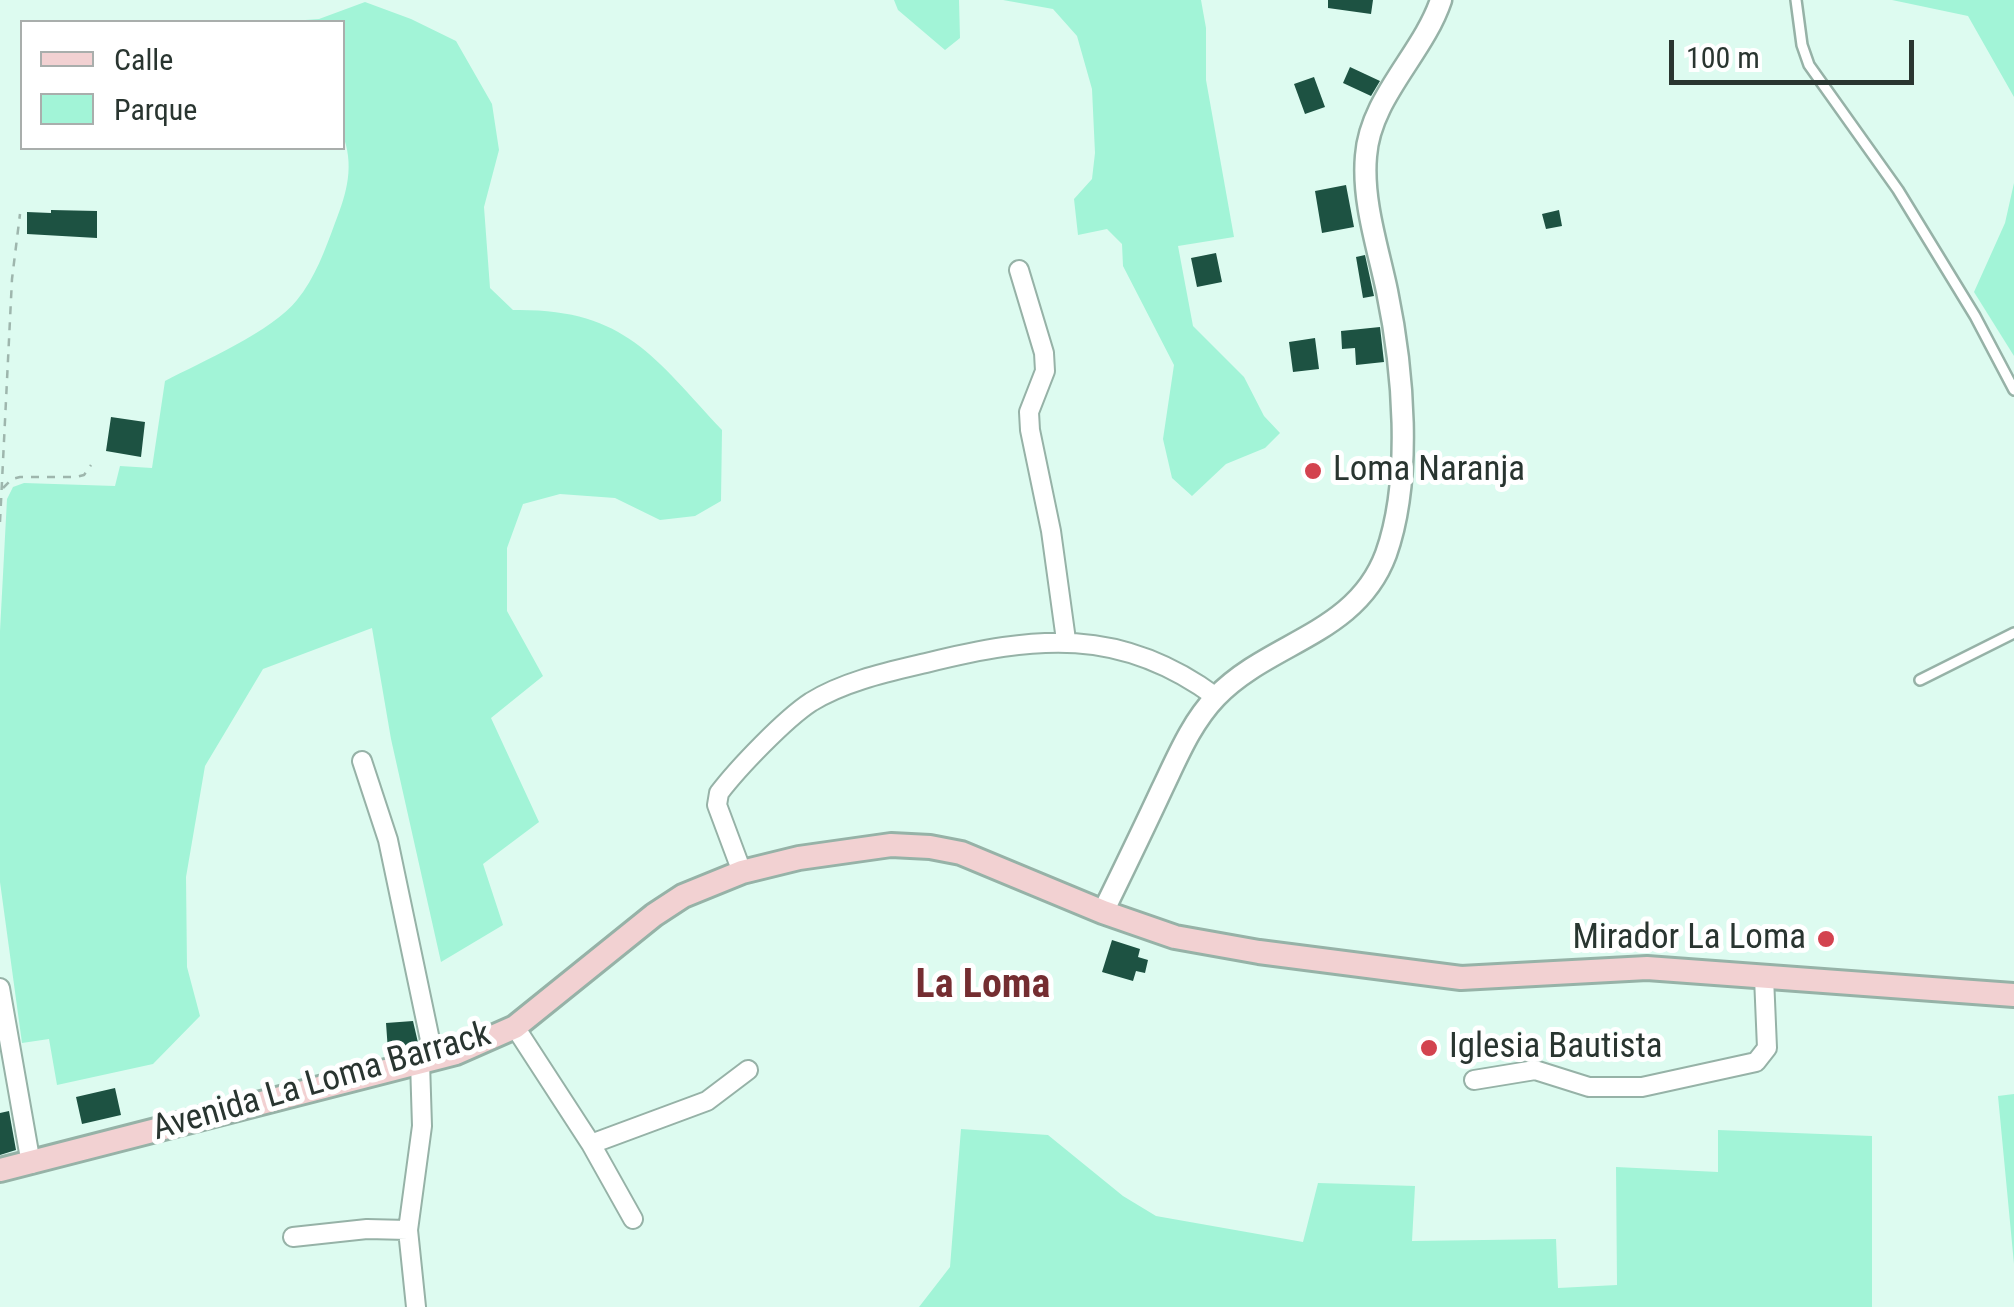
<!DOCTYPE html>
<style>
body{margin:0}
#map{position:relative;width:2014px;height:1307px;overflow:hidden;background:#ddfbf0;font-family:"Roboto Condensed",sans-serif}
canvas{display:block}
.legend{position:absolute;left:20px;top:20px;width:325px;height:130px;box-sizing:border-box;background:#fff;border:2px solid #a9aeac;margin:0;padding:12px 18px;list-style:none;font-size:30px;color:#293530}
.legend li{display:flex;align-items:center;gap:20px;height:50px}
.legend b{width:50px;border:2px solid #a9aeac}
.scale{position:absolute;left:1669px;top:40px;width:245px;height:45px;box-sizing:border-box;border:5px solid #293530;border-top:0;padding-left:12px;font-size:30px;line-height:35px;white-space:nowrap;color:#293530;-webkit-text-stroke:8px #fff;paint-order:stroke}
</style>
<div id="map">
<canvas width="2014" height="1307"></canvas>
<ul class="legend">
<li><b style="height:12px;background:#f2d1d2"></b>Calle</li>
<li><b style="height:28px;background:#a2f4d7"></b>Parque</li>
</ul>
<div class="scale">100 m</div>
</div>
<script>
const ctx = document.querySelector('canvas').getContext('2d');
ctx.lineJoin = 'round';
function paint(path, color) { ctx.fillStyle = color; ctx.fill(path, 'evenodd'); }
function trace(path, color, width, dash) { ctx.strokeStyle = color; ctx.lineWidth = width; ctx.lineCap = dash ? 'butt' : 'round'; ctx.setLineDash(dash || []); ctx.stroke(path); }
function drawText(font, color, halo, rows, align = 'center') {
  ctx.font = font + ' "Roboto Condensed",sans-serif'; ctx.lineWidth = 10; ctx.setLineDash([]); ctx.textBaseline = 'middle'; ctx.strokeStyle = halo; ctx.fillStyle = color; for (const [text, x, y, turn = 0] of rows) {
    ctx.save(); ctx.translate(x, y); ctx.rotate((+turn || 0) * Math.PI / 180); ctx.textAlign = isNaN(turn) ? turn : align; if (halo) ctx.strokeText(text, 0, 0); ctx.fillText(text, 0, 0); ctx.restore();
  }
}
paint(new Path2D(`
 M894,0H959L960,38L945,50L898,10Z
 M1003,0H1201L1206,28V80L1234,237L1178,246L1193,326L1244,377L1264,416L1280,433L1265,448L1226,464L1192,496L1172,478L1163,439L1174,365L1123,266L1122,244L1107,229L1078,235L1074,199L1092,179L1095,153L1092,89L1077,36L1053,9Z
 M1892,0H2014V97L1968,16Z
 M365,2L411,19L456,41L492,104L499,150L484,207L490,288L513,310C624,308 653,356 722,430L721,501L695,516L660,520L615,498L560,494L523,504L507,548V611L543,676L491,718L539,822L483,864L503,925L441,962L391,739L372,628L263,669L205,766L186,877L187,967L200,1016L153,1064L57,1085L49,1039L22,1043L0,882V631L7,499L13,487L24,483L115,486L120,466L152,468L165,381C201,362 273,331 297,300C315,278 325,250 335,223C347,193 355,165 342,133V22H278L319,19Z
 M2014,183V356L1974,292L2005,223Z
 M2014,1094V1264L1998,1096Z
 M961,1129L1048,1135L1123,1196L1156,1216L1303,1242L1318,1183L1415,1186L1412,1241L1556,1239L1558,1288L1617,1285L1616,1167L1718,1172V1130L1872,1136V1307H919L950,1267Z`), '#a2f4d7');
paint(new Path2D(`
 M1328,0H1373L1371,14L1328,8Z
 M1350,67L1380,81L1371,96L1343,83Z
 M1314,77L1325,107L1305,114L1294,84Z
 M1346,185L1354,227L1322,233L1315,191Z
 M51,210L97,211V238L27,234V212L51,213Z
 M1559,210L1562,226L1546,229L1542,214Z
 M1216,253L1222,282L1197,287L1191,258Z
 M1365,255L1374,296L1363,298L1356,257Z
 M1380,327L1384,362L1356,365L1355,348L1342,349L1341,331Z
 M1315,338L1319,369L1293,372L1289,342Z
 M111,417L145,422L141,457L106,451Z
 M1112,940L1140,949L1138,957L1148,960L1145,973L1136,971L1133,981L1102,972Z
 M413,1021L419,1047L388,1051L386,1023Z
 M115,1088L121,1115L82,1124L76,1097Z
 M9,1111L16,1150L0,1155V1113Z`), '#1d5242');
const service = new Path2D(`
 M1796,0L1802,45L1809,65L1898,190L1975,316L2014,390
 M1920,680L2014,633`);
const minor = new Path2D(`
 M1019,270L1044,353L1045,371L1029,412L1030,430L1051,531L1066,640
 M362,761L388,840L434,1059
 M742,872L717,805L719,793C738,768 785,719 811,702C845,681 888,672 926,663C1035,636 1120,626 1216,697
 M0,988L31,1164
 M515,1027L591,1144L707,1101L748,1070
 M1474,1080L1535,1070L1589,1087H1642L1756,1062L1767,1048L1764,977
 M591,1144L633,1219
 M293,1237L367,1229L408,1230
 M416,1307L408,1230L422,1126L420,1062`);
const tertiary = new Path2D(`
 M1103,912C1123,871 1143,830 1162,789C1177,758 1191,723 1216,697C1270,641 1356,635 1386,554C1413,478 1403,368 1387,291C1378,248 1362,201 1366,156C1370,98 1423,54 1441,0`);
const secondary = new Path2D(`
 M0,1170L456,1053L515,1027L654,915L683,896L742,872L799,858L891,845L930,847L961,853L1103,912L1175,937L1259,952L1461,978L1647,968L2014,995`);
trace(service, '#96b2a7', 14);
trace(minor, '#96b2a7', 22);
trace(tertiary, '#96b2a7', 25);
trace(secondary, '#96b2a7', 28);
trace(new Path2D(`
 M3,488L12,479L20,477H76L84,475L91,465
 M0,522L12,279L20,214`), '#9eb6ad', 2.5, [8, 8]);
trace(service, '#fff', 9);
trace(minor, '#fff', 18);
trace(tertiary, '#fff', 20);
trace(secondary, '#f2d1d2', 22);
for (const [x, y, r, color] of [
 [1313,471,10,"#d3434f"],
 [1826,939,10,"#d3434f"],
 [1429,1048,10,"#d3434f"]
]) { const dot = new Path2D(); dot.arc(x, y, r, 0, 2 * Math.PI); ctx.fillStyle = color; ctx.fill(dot); trace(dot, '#fff', 4); }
drawText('35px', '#293530', '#fff', [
 ["Loma Naranja",1333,471],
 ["Mirador La Loma",1806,939,"right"],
 ["Iglesia Bautista",1449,1048]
], 'left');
drawText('35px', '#293530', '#fff', [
 ["Avenida La Loma Barrack",322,1083,-16]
]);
drawText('bold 40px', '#742d31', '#fff', [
 ["La Loma",983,987]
]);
</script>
